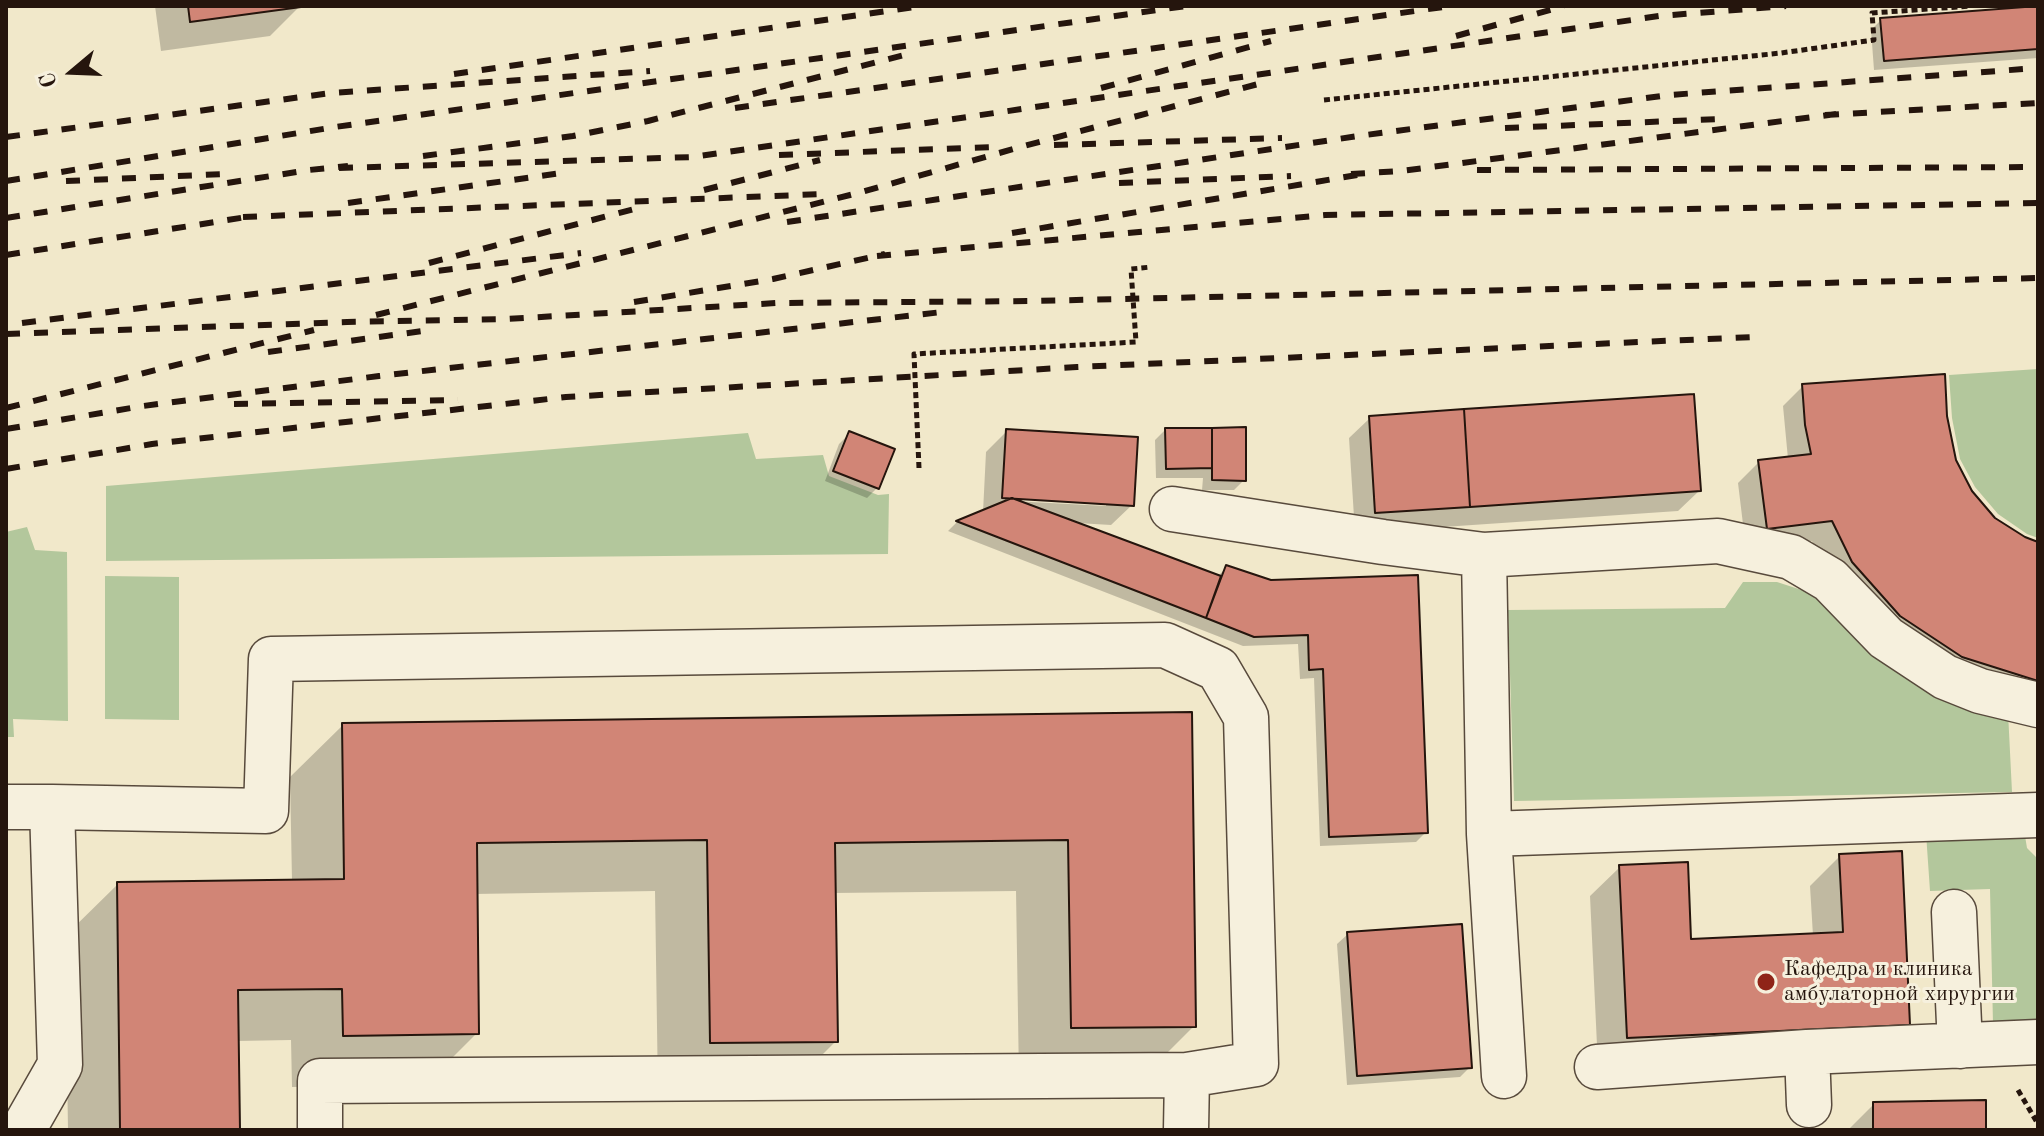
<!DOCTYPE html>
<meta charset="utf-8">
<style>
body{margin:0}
#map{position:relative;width:2044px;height:1136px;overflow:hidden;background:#f1e8ca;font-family:"Old Standard TT",serif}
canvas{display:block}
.frame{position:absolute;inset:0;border:8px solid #25150d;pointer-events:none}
.north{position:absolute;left:32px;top:32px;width:80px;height:80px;-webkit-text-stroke:6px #f6f0dd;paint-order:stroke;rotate:251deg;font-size:22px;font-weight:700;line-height:32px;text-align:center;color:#25150d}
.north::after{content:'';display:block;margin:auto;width:28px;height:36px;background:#25150d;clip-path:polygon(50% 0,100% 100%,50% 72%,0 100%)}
</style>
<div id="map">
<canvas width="2044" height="1136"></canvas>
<div class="frame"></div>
<div class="north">С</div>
</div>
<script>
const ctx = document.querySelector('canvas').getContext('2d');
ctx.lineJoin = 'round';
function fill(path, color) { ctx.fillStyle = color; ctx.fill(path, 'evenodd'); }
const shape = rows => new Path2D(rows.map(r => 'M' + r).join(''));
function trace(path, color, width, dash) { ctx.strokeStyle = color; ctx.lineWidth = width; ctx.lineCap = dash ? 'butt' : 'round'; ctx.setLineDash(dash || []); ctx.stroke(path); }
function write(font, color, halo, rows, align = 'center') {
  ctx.font = font + ' "Old Standard TT",serif'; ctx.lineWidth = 6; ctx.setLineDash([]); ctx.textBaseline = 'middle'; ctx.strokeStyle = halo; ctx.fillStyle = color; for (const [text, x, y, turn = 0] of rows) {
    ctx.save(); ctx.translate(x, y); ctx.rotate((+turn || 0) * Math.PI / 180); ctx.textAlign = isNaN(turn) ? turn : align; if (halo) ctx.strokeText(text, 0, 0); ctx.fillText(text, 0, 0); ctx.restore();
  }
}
fill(shape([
 [2038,369,2038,538,2027,534,1998,514,1975,487,1960,459,1952,418,1949,375],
 [748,433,756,459,823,455,829,476,878,495,889,494,888,554,106,561,106,486],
 [27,527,35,550,67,552,68,721,13,719,14,737,6,737,6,532],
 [105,576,179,577,179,720,105,719],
 [1743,582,1777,582,1817,595,2008,712,2012,792,1514,801,1508,610,1725,608],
 [2024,830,2027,848,2038,859,2038,1022,1993,1024,1990,889,1930,891,1926,833]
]), '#b3c79c');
fill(shape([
 [155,6,299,6,299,7,270,36,161,51],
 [2038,8,2038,58,1874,70,1871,30,1881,20],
 [1803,386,1945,416,1954,460,1971,493,1994,519,2024,539,2038,544,2038,702,1880,637,1832,583,1812,541,1746,549,1738,483,1759,462,1788,459,1783,406],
 [1370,418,1699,491,1678,511,1355,533,1349,438],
 [1165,430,1244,480,1234,490,1202,490,1203,478,1156,478,1155,440],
 [1007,431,1132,505,1111,525,1077,523,1217,577,1227,567,1271,582,1416,577,1426,832,1416,842,1320,846,1314,678,1300,679,1298,644,1243,646,948,531,957,522,983,512,986,452],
 [1003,497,1106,502,1106,506,1013,501],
 [849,434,877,488,867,498,825,481,839,444],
 [1190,714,1194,1026,1142,1078,1019,1080,1016,891,834,893,836,1041,784,1093,658,1095,655,891,475,894,477,1033,425,1085,292,1087,291,1040,237,1041,238,1130,68,1130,65,936,118,884,292,881,290,777,343,725],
 [1840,856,1908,1024,1878,1054,1598,1067,1590,896,1620,867,1690,941,1813,936,1810,886],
 [1348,934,1470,1067,1460,1077,1347,1085,1337,944],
 [1874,1104,1984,1130,1848,1130]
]), '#0003');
const building = shape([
 [188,6,301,6,301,7,190,22,188,6],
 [2038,6,2038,49,1884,61,1880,18,2038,6],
 [1945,374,1947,416,1956,460,1972,491,1995,518,2025,537,2038,542,2038,681,1962,657,1900,616,1852,562,1832,521,1767,529,1758,460,1811,454,1805,425,1802,384,1945,374],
 [1694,394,1701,491,1470,507,1464,409,1694,394],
 [1464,409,1470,507,1375,513,1369,416,1464,409],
 [1246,427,1246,481,1212,480,1212,428,1246,427],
 [1165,428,1212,428,1212,468,1166,469,1165,428],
 [1006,429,1138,437,1134,506,1002,498,1006,429],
 [849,431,895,449,879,489,833,471,849,431],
 [1012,498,1221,576,1206,618,956,521,1012,498],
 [1226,565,1271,580,1418,575,1428,833,1329,837,1323,669,1309,670,1308,635,1254,637,1206,618,1226,565],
 [1192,712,1196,1027,1071,1028,1068,840,835,843,838,1042,710,1043,707,840,477,843,479,1034,343,1036,342,989,238,990,240,1130,120,1130,117,882,344,879,342,723,1192,712],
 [1902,851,1910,1025,1627,1038,1619,865,1688,862,1691,939,1843,932,1839,854,1902,851],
 [1462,924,1472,1068,1357,1076,1347,932,1462,924],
 [1986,1100,1986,1130,1873,1130,1873,1102,1986,1100]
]);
fill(building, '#d18576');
trace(building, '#25150d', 2);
const minor = shape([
 [1172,509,1383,542,1484,555,1718,541,1791,557,1830,580,1886,638,1945,677,1980,691,2038,705],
 [1484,555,1489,834],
 [6,807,52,807],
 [1954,912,1960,1046],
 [1807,1052,1809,1105],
 [1597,1067,1807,1052,2038,1042],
 [1504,1076,1489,834,2038,815],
 [23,1130,60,1065,52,807,266,811,271,659,1165,645,1218,669,1246,717,1256,1064,1187,1075,320,1081,320,1130],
 [1186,1130,1187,1075]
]);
trace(minor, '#584a3c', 47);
trace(shape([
 [1324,100,1781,53,1874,40,1872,13,1971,6],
 [919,468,914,354,1136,342,1131,269,1151,267],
 [2018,1090,2038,1124]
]), '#25150d', 5, [6, 4]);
trace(minor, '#f6f0dd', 44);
trace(shape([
 [1456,36,1564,6],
 [454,74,921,6],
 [1101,88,1271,41],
 [735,108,1450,6],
 [1825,115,2038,103],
 [1505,128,1721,119],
 [6,137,331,93,650,71],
 [1054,145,1282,138],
 [779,155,994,147],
 [423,156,573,136,648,121,904,55],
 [339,168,693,157,1659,16,1786,6],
 [1477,170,2038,167],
 [1351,174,1401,171,1836,114],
 [6,181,335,127,1186,6],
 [66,181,225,174],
 [1119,183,1291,176],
 [704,190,820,160],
 [348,203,569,172],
 [243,217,824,194],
 [6,218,309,170,348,166],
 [787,222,1358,136,1669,95,2038,68],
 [1012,233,1363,174],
 [6,255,253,216],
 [877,256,1325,215,2038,203],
 [429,263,638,208],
 [634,302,773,279,885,254],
 [376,315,858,193,1024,146,1262,83],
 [22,323,581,253],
 [6,334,347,322,507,319,777,303,1034,301,2038,278],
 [268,352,430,330],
 [234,404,458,400],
 [6,408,314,330],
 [6,429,143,406,379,376,942,312],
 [6,469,152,444,566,397,1077,367,1753,337]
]), '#25150d', 6, [14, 14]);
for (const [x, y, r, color] of [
 [1766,982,10,"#8f2418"]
]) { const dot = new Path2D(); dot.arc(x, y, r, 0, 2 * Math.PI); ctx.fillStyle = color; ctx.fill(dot); trace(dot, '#f6f0dd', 3); }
write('22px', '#25150d', '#f6f0dd', [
 ["Кафедра и клиника",1784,969],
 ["амбулаторной хирургии",1784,994]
], 'left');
</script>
